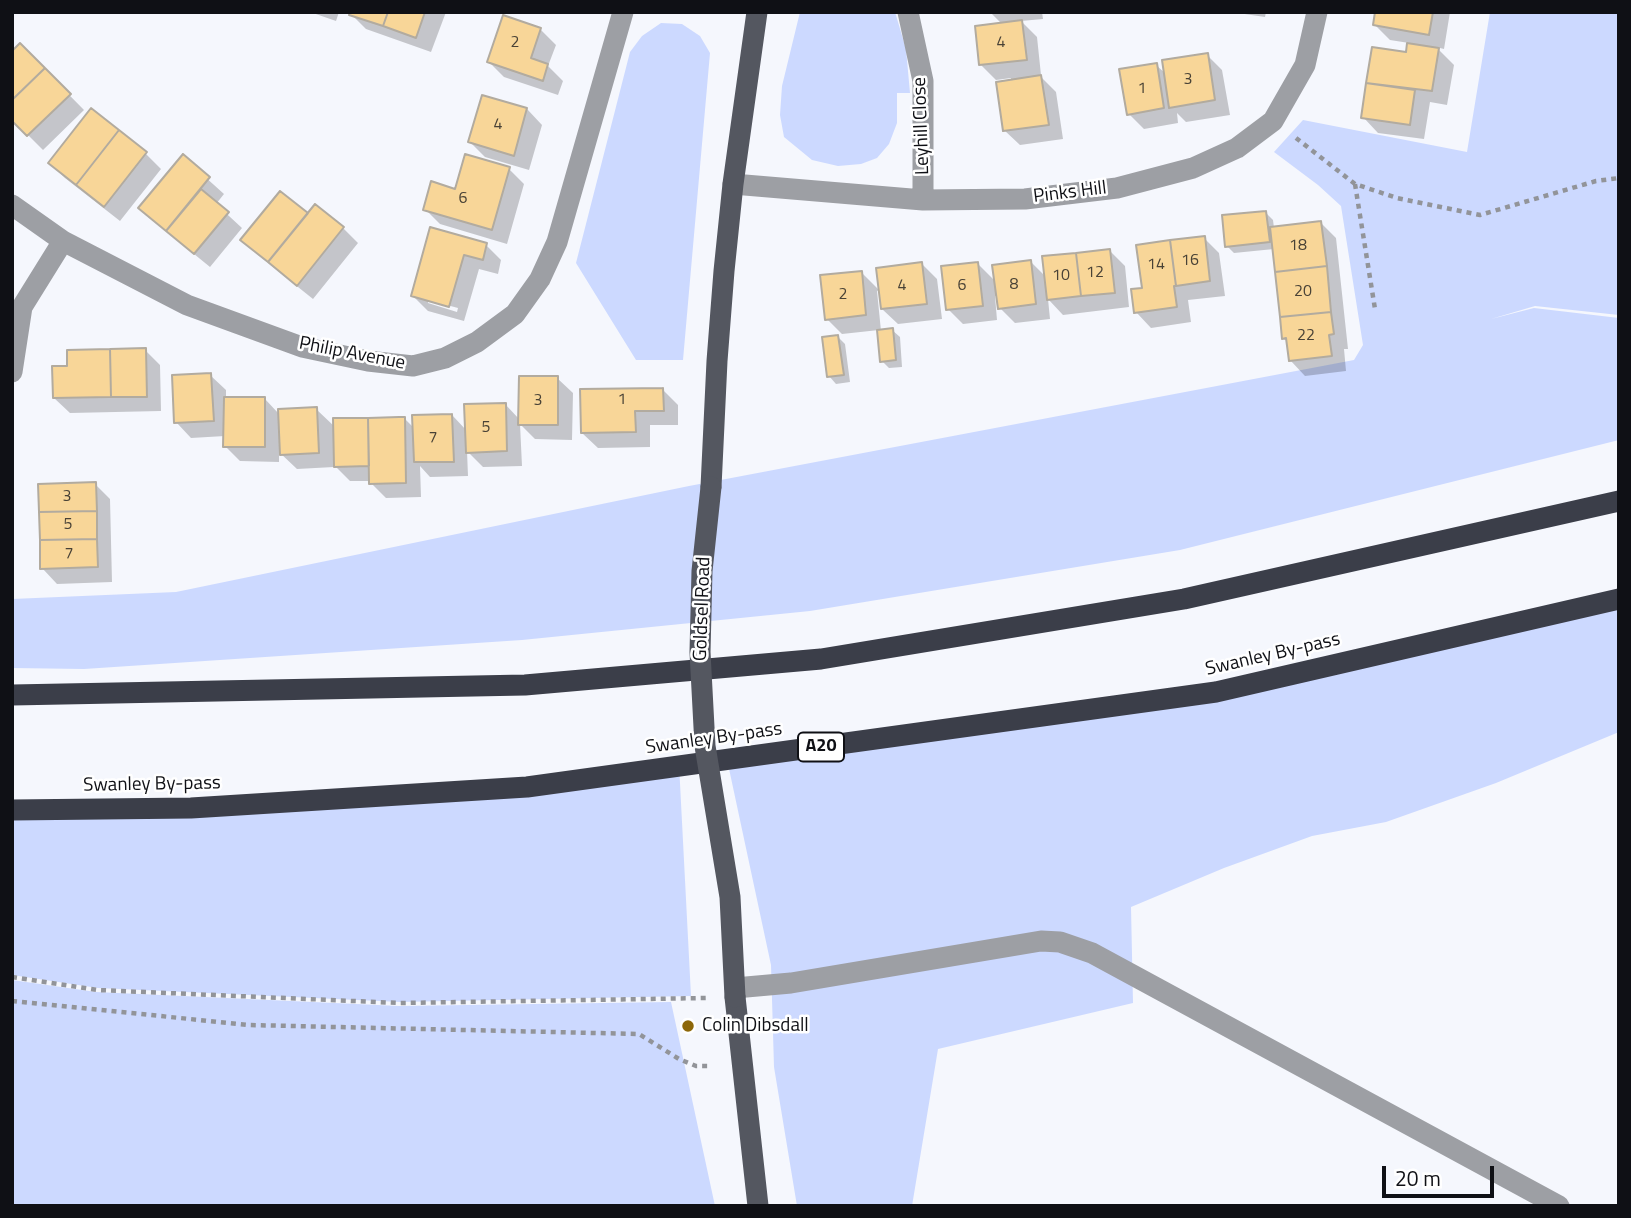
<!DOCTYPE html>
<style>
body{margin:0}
#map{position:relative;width:1631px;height:1218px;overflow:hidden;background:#f5f7fd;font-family:"Titillium Web",sans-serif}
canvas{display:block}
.frame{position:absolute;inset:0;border:14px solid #0f1015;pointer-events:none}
.scale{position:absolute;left:1382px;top:1166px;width:112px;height:32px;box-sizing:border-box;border:4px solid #0f1015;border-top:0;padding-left:9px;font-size:21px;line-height:24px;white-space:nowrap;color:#0f1015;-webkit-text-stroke:5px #fff;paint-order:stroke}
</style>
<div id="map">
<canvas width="1631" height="1218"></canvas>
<div class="frame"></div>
<div class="scale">20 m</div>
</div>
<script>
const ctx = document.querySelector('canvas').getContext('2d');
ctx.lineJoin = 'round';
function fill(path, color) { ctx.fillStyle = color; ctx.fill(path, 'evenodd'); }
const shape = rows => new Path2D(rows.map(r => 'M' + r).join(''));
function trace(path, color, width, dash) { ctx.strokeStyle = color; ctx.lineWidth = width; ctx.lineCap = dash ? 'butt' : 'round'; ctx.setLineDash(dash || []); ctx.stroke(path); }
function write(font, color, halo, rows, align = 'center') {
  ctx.font = font + ' "Titillium Web",sans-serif'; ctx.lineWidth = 5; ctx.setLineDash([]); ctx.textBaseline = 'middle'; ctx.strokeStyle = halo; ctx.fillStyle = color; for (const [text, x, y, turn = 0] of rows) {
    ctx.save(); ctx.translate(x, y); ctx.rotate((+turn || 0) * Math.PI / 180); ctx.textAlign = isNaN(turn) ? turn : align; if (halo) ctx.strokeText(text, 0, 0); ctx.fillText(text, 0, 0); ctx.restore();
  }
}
fill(shape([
 [800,12,895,12,906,49,910,93,897,93,897,123,889,144,877,158,861,164,838,166,812,160,784,137,780,115,782,86],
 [1490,12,1619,12,1619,315,1535,306,1491,319,1534,308,1619,318,1619,440,1180,550,810,611,522,640,84,669,12,668,12,599,176,592,689,486,1354,360,1363,345,1341,206,1318,185,1274,152,1303,120,1467,152],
 [661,23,682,24,700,36,710,53,683,360,636,360,576,263,630,52,642,36],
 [1619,602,1619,732,1496,783,1386,822,1312,836,1224,868,1131,907,1133,1003,938,1049,912,1206,797,1206,774,1067,771,965,728,764,1218,695],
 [679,764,691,996,400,1002,98,988,12,975,12,812,191,810],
 [12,980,96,992,399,1006,671,1002,715,1206,12,1206]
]), '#ccd9ff');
fill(shape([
 [310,12,339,12,336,21],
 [352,12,446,12,431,52,366,29,351,14],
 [990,12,1042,12,1043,19,1021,21,1037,37,1041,75,1039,75,1056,92,1063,139,1020,145,1004,130,1011,78,996,80,981,65,1002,24],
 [1231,12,1266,12,1265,17],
 [1377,12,1450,12,1444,49,1436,47,1454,65,1447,105,1430,102,1424,139,1378,133,1363,117,1373,49,1408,54,1409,43,1390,40,1375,25],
 [504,17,541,30,556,45,548,66,563,81,558,95,504,77,489,62],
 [20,45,84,110,43,150,12,119],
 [1207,55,1222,70,1230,115,1186,122,1177,113,1178,123,1144,129,1129,114,1156,65,1166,74],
 [527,109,542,125,529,170,485,157,470,142],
 [91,111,146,154,161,169,120,221,65,178,50,163],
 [183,157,224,194,216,204,242,228,210,267,156,223,141,208],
 [509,169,524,184,507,244,440,224,425,209,456,191],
 [1265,212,1273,220,1274,228,1321,223,1336,238,1348,349,1344,349,1346,371,1305,376,1290,360,1288,342,1284,338,1274,249,1234,253,1227,246],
 [308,215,343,228,358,243,313,299,258,255,243,240],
 [431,229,486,245,501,260,498,274,479,269,464,321,428,311,413,296],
 [428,300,458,308,457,312,428,303],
 [1204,238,1219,253,1225,296,1188,300,1191,322,1151,328,1136,312,1144,290],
 [1110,251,1125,266,1129,307,1063,315,1048,299,1050,319,1015,323,1000,308,998,296,995,296,997,320,963,324,948,309,978,264,996,282,1031,262,1046,277],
 [922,264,937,279,942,319,898,324,882,309],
 [862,273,879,290,877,291,881,331,892,330,900,337,902,367,889,368,882,361,879,330,842,334,827,319],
 [838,337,845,344,850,382,836,384,829,376],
 [145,350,160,365,161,411,70,413,54,398,69,367],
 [210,375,226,390,226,399,265,399,279,414,316,409,335,427,404,418,415,429,452,415,467,431,505,404,520,420,557,378,573,393,572,440,535,439,520,424,522,466,483,467,467,451,468,476,430,477,420,466,421,497,386,498,371,483,371,481,350,481,333,464,334,467,297,469,279,452,279,462,240,461,225,446,225,436,191,438,176,422],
 [662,389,678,405,678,425,650,425,650,447,598,448,582,433],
 [95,484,110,499,112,582,57,584,42,568]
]), '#0003');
const building = shape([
 [350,12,388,12,383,26,349,15,350,12],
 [388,12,425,12,416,38,383,26,388,12],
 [1375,12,1433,12,1429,35,1373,25,1375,12],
 [503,15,541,28,531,58,548,64,543,81,487,62,503,15],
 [1022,20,1027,60,979,65,975,26,1022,20],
 [20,43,45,68,12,100,12,51,20,43],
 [1407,43,1439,48,1432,91,1366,83,1372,47,1406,52,1407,43],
 [1208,53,1215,100,1169,108,1162,60,1208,53],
 [1157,63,1164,108,1127,115,1119,69,1157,63],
 [45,68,71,94,27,136,12,121,12,100,45,68],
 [1041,75,1049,125,1003,131,996,82,1041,75],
 [1366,83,1415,90,1410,125,1361,118,1366,83],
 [482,95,527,108,514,156,468,142,482,95],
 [91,108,119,130,76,185,48,163,91,108],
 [119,130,147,152,104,207,76,185,119,130],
 [183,154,210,177,166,231,138,208,183,154],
 [465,154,510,167,492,230,423,210,431,181,455,189,465,154],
 [201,189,229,212,194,254,166,231,201,189],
 [280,191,308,213,268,262,240,240,280,191],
 [315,204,344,227,297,286,268,262,315,204],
 [1266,211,1270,242,1225,247,1222,215,1266,211],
 [1321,221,1327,266,1275,272,1270,227,1321,221],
 [430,227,487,243,483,260,464,255,449,307,411,296,430,227],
 [1205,236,1210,281,1176,286,1170,240,1205,236],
 [1170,240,1176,286,1174,286,1177,307,1134,313,1131,289,1142,288,1136,245,1170,240],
 [1110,249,1115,293,1081,296,1076,253,1110,249],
 [1076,253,1081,296,1047,300,1042,256,1076,253],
 [1031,260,1036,304,998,309,992,265,1031,260],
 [922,262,927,304,881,309,876,268,922,262],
 [978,262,983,306,946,310,941,266,978,262],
 [1327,266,1331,312,1280,317,1275,272,1327,266],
 [862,271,866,315,825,320,820,275,862,271],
 [1331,312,1334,334,1329,335,1332,356,1289,361,1286,338,1282,339,1280,317,1331,312],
 [893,328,896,360,880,362,877,330,893,328],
 [838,335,844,375,827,377,822,337,838,335],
 [146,348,147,397,111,397,110,349,146,348],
 [110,349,111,397,53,398,52,366,67,366,67,350,110,349],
 [211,373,214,421,174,423,172,375,211,373],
 [519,376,558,376,558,425,518,425,519,376],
 [663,388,664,411,635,411,636,432,581,433,580,389,663,388],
 [224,397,265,397,265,447,223,447,224,397],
 [506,403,507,451,466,453,464,404,506,403],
 [317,407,319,453,280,455,278,409,317,407],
 [452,414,454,462,414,462,412,415,452,414],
 [399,417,405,417,406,483,369,484,368,418,399,417],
 [333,418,368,418,369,466,334,467,333,418],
 [96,482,97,511,39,512,38,484,96,482],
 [97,511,97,539,40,540,39,512,97,511],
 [97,539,98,567,40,569,40,540,97,539]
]);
fill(building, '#f8d698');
trace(building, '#b2ab9f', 2);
trace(shape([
 [1296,138,1355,184,1397,198,1480,215,1596,181,1619,178],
 [1355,184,1375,309],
 [12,977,98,990,400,1003,707,998],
 [12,1001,249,1025,639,1034,679,1059,696,1066,712,1066]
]), '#929499', 4.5, [5, 5]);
trace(shape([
 [908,12,923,81,923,200],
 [733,184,923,200,1025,199,1117,188,1193,168,1237,148,1273,121,1305,65,1317,12],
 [12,205,63,241,187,305,302,347,368,361,413,366,445,358,477,342,515,314,540,279,557,242,623,12],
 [12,372,22,307,63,241],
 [735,988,791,983,1041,941,1060,942,1092,953,1559,1206]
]), '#9d9fa4', 21);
trace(shape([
 [711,487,717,361,724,271,733,184,757,12],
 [735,997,758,1206]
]), '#545760', 21);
trace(shape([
 [12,695,525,685,821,659,1184,599,1619,501],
 [12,810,191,808,527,787,1216,692,1619,599]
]), '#3b3e49', 21);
trace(shape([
 [711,487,702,571,700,652,705,746,730,897,735,997]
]), '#545760', 21);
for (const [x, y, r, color] of [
 [688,1026,7,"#8d6709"]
]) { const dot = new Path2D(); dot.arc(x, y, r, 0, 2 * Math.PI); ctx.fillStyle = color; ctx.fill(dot); trace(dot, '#fff', 2.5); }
write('16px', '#494236', null, [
 ["2",515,43],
 ["4",1001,43],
 ["3",1188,80],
 ["1",1142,89],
 ["4",498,125],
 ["6",463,199],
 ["18",1298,246],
 ["16",1190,261],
 ["14",1156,265],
 ["12",1095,273],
 ["10",1061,276],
 ["8",1014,285],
 ["4",902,286],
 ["6",962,286],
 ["20",1303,292],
 ["2",843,295],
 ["22",1306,336],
 ["1",622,400],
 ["3",538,401],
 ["5",486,428],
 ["7",433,438],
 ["3",67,497],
 ["5",68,525],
 ["7",69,554]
]);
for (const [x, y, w] of [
 [821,747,46]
]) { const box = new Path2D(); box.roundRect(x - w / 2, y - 14.5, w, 29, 5); ctx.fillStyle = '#fff'; ctx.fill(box); trace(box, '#0f1015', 2); }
write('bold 18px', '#0f1015', null, [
 ["A20",821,747]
]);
write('19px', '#0f1015', '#fff', [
 ["Leyhill Close",922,126,-92],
 ["Pinks Hill",1070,193,-7],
 ["Philip Avenue",352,354,11],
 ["Goldsel Road",703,609,-88],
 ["Swanley By-pass",1273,655,-13],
 ["Swanley By-pass",714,739,-8],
 ["Swanley By-pass",152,785,-1]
]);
write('19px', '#0f1015', '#fff', [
 ["Colin Dibsdall",702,1026]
], 'left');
</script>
